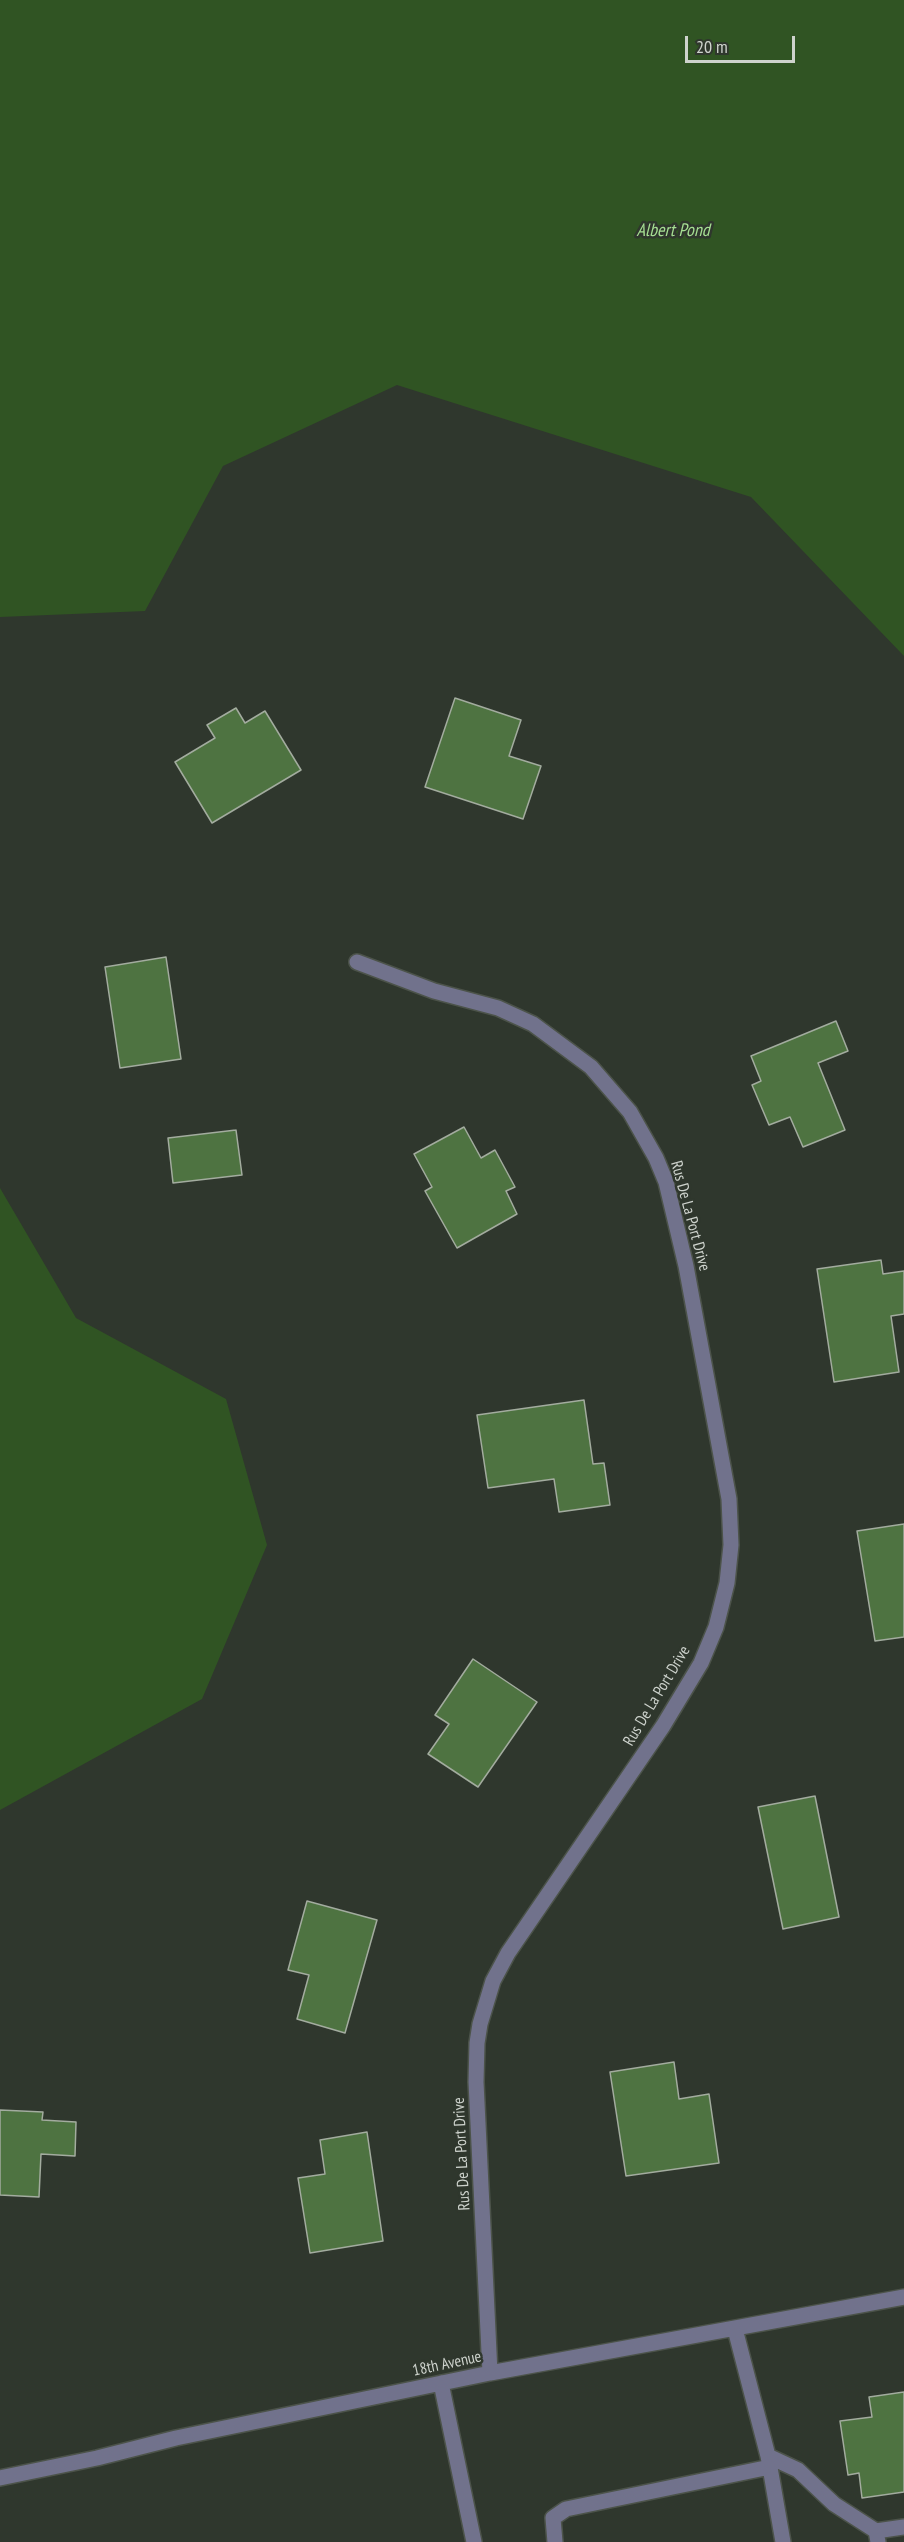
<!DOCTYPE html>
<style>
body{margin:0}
#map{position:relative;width:904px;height:2542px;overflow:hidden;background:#2f372d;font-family:"PT Sans Narrow",sans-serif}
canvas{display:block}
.scale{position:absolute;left:685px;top:36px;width:110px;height:27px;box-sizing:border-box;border:3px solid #ced3cd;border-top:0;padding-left:8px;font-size:18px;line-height:21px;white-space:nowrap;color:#ced3cd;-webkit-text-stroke:4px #2f372d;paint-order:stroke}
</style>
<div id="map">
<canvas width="904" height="2542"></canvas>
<div class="scale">20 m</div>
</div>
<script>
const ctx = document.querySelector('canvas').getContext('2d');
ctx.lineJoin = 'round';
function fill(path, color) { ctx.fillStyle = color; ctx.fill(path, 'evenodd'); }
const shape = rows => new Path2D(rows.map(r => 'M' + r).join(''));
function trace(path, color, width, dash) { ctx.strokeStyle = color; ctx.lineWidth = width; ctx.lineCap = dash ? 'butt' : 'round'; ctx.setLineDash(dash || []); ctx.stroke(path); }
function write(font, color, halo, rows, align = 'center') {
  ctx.font = font + ' "PT Sans Narrow",sans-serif'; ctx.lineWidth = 5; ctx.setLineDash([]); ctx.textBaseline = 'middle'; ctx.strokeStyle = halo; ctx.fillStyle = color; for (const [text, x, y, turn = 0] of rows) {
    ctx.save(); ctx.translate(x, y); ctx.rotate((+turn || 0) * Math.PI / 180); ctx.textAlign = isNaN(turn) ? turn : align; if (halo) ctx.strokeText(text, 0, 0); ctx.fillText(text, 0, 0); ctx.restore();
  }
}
fill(shape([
 [0,0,904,0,904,656,751,497,397,385,223,466,145,611,0,617],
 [0,1188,76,1318,226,1399,267,1545,202,1699,0,1810]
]), '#305423');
const building = shape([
 [455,698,521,720,509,756,541,766,523,819,425,787,455,698],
 [236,708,245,723,265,711,301,770,212,823,175,762,215,738,207,725,236,708],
 [166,957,181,1059,120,1068,105,967,166,957],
 [836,1021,848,1051,818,1063,845,1130,803,1147,790,1117,769,1125,752,1085,761,1081,751,1056,836,1021],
 [464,1127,481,1158,495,1150,515,1187,506,1191,517,1214,457,1248,425,1191,432,1187,414,1154,464,1127],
 [236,1130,242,1175,173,1183,168,1138,236,1130],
 [881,1260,883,1274,904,1271,904,1314,891,1316,899,1372,834,1382,817,1269,881,1260],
 [584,1400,593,1464,604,1463,610,1505,559,1512,554,1479,488,1488,477,1415,584,1400],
 [904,1524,904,1637,875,1641,857,1531,904,1524],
 [473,1659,537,1702,478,1787,428,1754,449,1724,435,1715,473,1659],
 [815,1796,839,1917,783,1929,758,1807,815,1796],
 [307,1901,377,1920,345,2033,297,2019,309,1975,288,1970,307,1901],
 [674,2062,679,2099,709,2094,719,2163,626,2176,610,2072,674,2062],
 [0,2110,43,2112,42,2120,76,2122,75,2156,41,2154,39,2197,0,2195,0,2110],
 [367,2132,383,2241,310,2253,298,2178,325,2174,320,2140,367,2132],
 [904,2392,904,2492,862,2498,859,2473,848,2475,840,2421,872,2417,869,2397,904,2392]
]);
fill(building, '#4e7341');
trace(building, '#a3ac9f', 1.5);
const minor = shape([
 [357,962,434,991,498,1008,533,1024,591,1067,630,1112,656,1158,666,1182,686,1266,729,1499,731,1545,727,1583,716,1627,701,1663,663,1726,508,1953,493,1981,480,2024,477,2043,476,2082,490,2373],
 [735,2329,768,2456,783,2542],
 [441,2383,474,2542],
 [768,2456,798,2470,834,2504,876,2531,878,2542],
 [0,2478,97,2458,176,2438,490,2373,904,2297],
 [876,2531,904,2527],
 [555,2542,553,2518,566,2509,770,2467]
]);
trace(minor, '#4c534a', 18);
trace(minor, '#71728c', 15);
write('16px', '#ced3cd', '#2f372d', [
 ["Rus De La Port Drive",690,1216,75],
 ["Rus De La Port Drive",657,1696,-59],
 ["Rus De La Port Drive",462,2154,-93],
 ["18th Avenue",447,2364,-12]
]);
write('italic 18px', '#a5de92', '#2f372d', [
 ["Albert Pond",673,231]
]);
</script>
